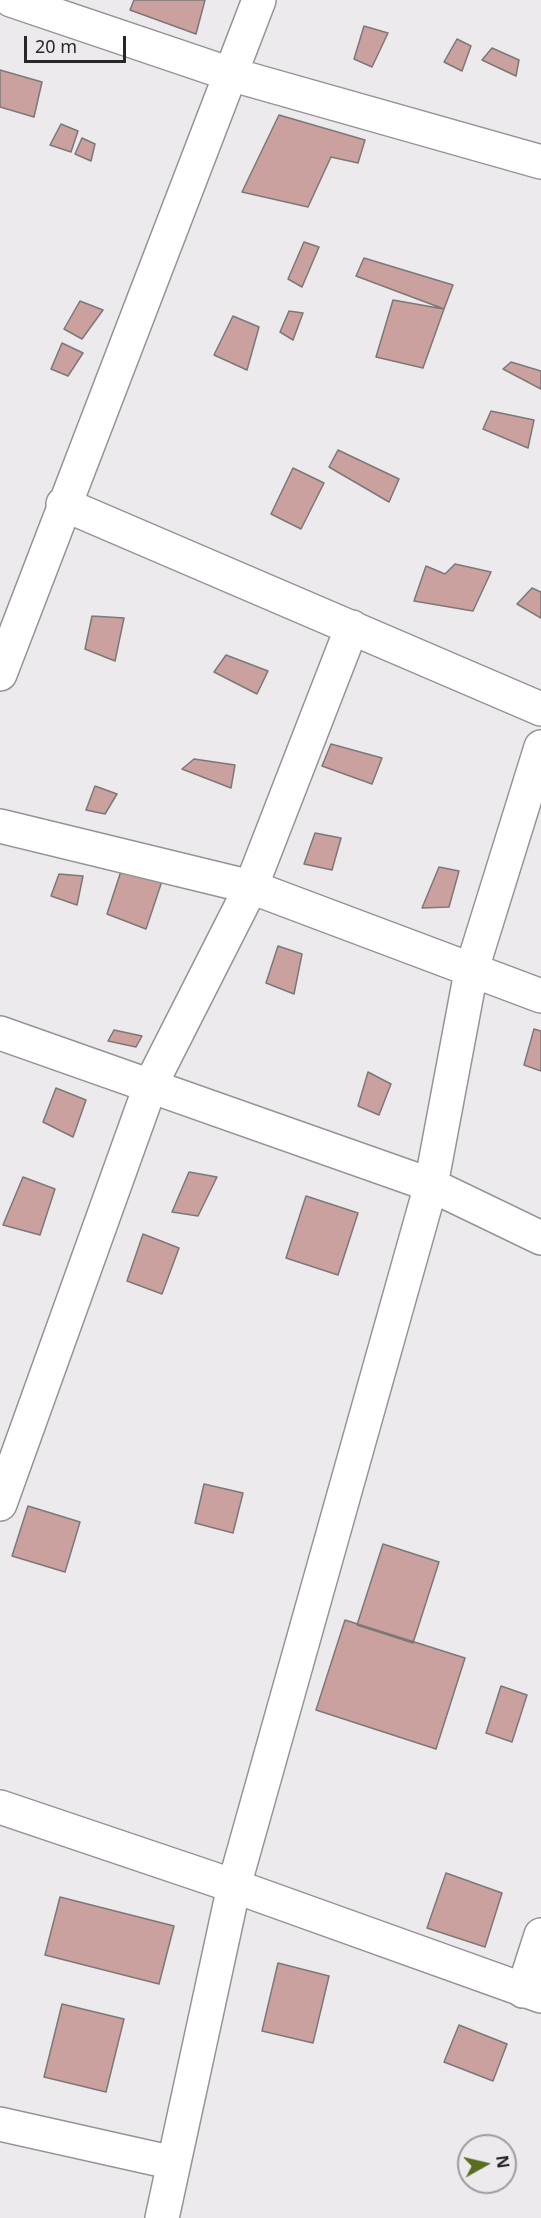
<!DOCTYPE html>
<style>
body{margin:0}
#map{position:relative;width:541px;height:2218px;overflow:hidden;background:#eceaed;font-family:"Noto Sans",sans-serif}
canvas{display:block}
.north{position:absolute;left:457px;top:2134px;width:60px;height:60px;box-sizing:border-box;background:#eceaed;border:2px solid #9e9c9e;border-radius:50%;rotate:82deg;font-size:16px;font-weight:700;line-height:24px;text-align:center;color:#282728}
.north::after{content:'';display:block;margin:auto;width:21px;height:27px;background:#586f1f;clip-path:polygon(50% 0,100% 100%,50% 72%,0 100%)}
.scale{position:absolute;left:24px;top:36px;width:102px;height:27px;box-sizing:border-box;border:3px solid #282728;border-top:0;padding-left:8px;font-size:18px;line-height:21px;white-space:nowrap;color:#282728;-webkit-text-stroke:4px #eceaed;paint-order:stroke}
</style>
<div id="map">
<canvas width="541" height="2218"></canvas>
<div class="north">N</div>
<div class="scale">20 m</div>
</div>
<script>
const ctx = document.querySelector('canvas').getContext('2d');
ctx.lineJoin = 'round';
function fill(path, color) { ctx.fillStyle = color; ctx.fill(path, 'evenodd'); }
const shape = rows => new Path2D(rows.map(r => 'M' + r).join(''));
function trace(path, color, width, dash) { ctx.strokeStyle = color; ctx.lineWidth = width; ctx.lineCap = dash ? 'butt' : 'round'; ctx.setLineDash(dash || []); ctx.stroke(path); }
const building = shape([
 [134,0,205,0,196,34,130,10,134,0],
 [364,26,388,33,372,67,354,59,364,26],
 [457,39,471,46,462,71,444,62,457,39],
 [492,48,519,60,516,76,482,60,492,48],
 [0,70,42,82,34,117,0,107,0,70],
 [279,115,365,140,358,163,331,157,308,207,242,192,279,115],
 [61,124,78,131,71,152,50,145,61,124],
 [82,138,95,144,91,161,75,154,82,138],
 [304,242,319,247,302,287,288,279,304,242],
 [364,258,453,285,444,309,356,276,364,258],
 [393,300,444,309,423,368,376,357,393,300],
 [80,301,103,310,82,339,64,329,80,301],
 [289,311,303,313,293,340,280,332,289,311],
 [233,316,259,327,247,370,214,355,233,316],
 [62,343,83,353,68,376,51,369,62,343],
 [511,362,541,371,541,389,503,369,511,362],
 [491,411,534,420,528,448,483,429,491,411],
 [338,450,399,479,389,502,329,467,338,450],
 [293,468,324,483,301,529,271,514,293,468],
 [455,564,491,572,473,611,414,601,426,566,445,574,455,564],
 [532,588,541,592,541,618,517,604,532,588],
 [92,616,124,618,115,661,85,649,92,616],
 [226,655,268,671,257,694,214,672,226,655],
 [331,744,382,758,372,784,322,766,331,744],
 [194,759,235,765,231,788,182,769,194,759],
 [95,786,117,794,105,814,86,810,95,786],
 [315,833,341,838,332,870,304,864,315,833],
 [439,867,459,871,449,907,422,908,439,867],
 [122,868,162,881,146,929,107,914,122,868],
 [59,874,83,876,77,905,51,896,59,874],
 [278,946,302,954,294,994,266,983,278,946],
 [534,1029,541,1031,541,1071,524,1065,534,1029],
 [114,1030,142,1036,136,1047,108,1041,114,1030],
 [368,1072,391,1084,379,1115,358,1106,368,1072],
 [56,1088,86,1100,73,1137,43,1122,56,1088],
 [189,1172,217,1177,198,1216,172,1212,189,1172],
 [23,1177,55,1189,40,1235,3,1225,23,1177],
 [306,1196,358,1213,338,1275,286,1258,306,1196],
 [143,1234,179,1248,162,1294,127,1281,143,1234],
 [204,1484,243,1493,233,1533,195,1523,204,1484],
 [28,1506,80,1522,65,1572,12,1556,28,1506],
 [383,1544,439,1562,413,1643,357,1625,383,1544],
 [345,1620,465,1658,436,1749,316,1710,345,1620],
 [501,1686,527,1695,512,1742,486,1733,501,1686],
 [446,1873,502,1893,485,1947,427,1928,446,1873],
 [60,1897,174,1926,159,1984,45,1955,60,1897],
 [278,1963,329,1976,313,2043,262,2031,278,1963],
 [62,2004,124,2019,106,2092,44,2077,62,2004],
 [459,2025,507,2044,493,2081,444,2062,459,2025]
]);
fill(building, '#caa19e');
trace(building, '#7c7878', 1.5);
const street = shape([
 [11,0,230,74,541,162],
 [63,504,541,709],
 [0,674,259,0],
 [0,826,251,887,541,996],
 [0,1033,431,1185,541,1238],
 [0,1504,151,1084,251,887,352,627],
 [0,1807,234,1886,541,1996],
 [523,1991,541,1935],
 [0,2124,174,2163],
 [162,2218,234,1886,431,1185,471,972,541,747]
]);
trace(street, '#959396', 36);
trace(street, '#fff', 33);
</script>
